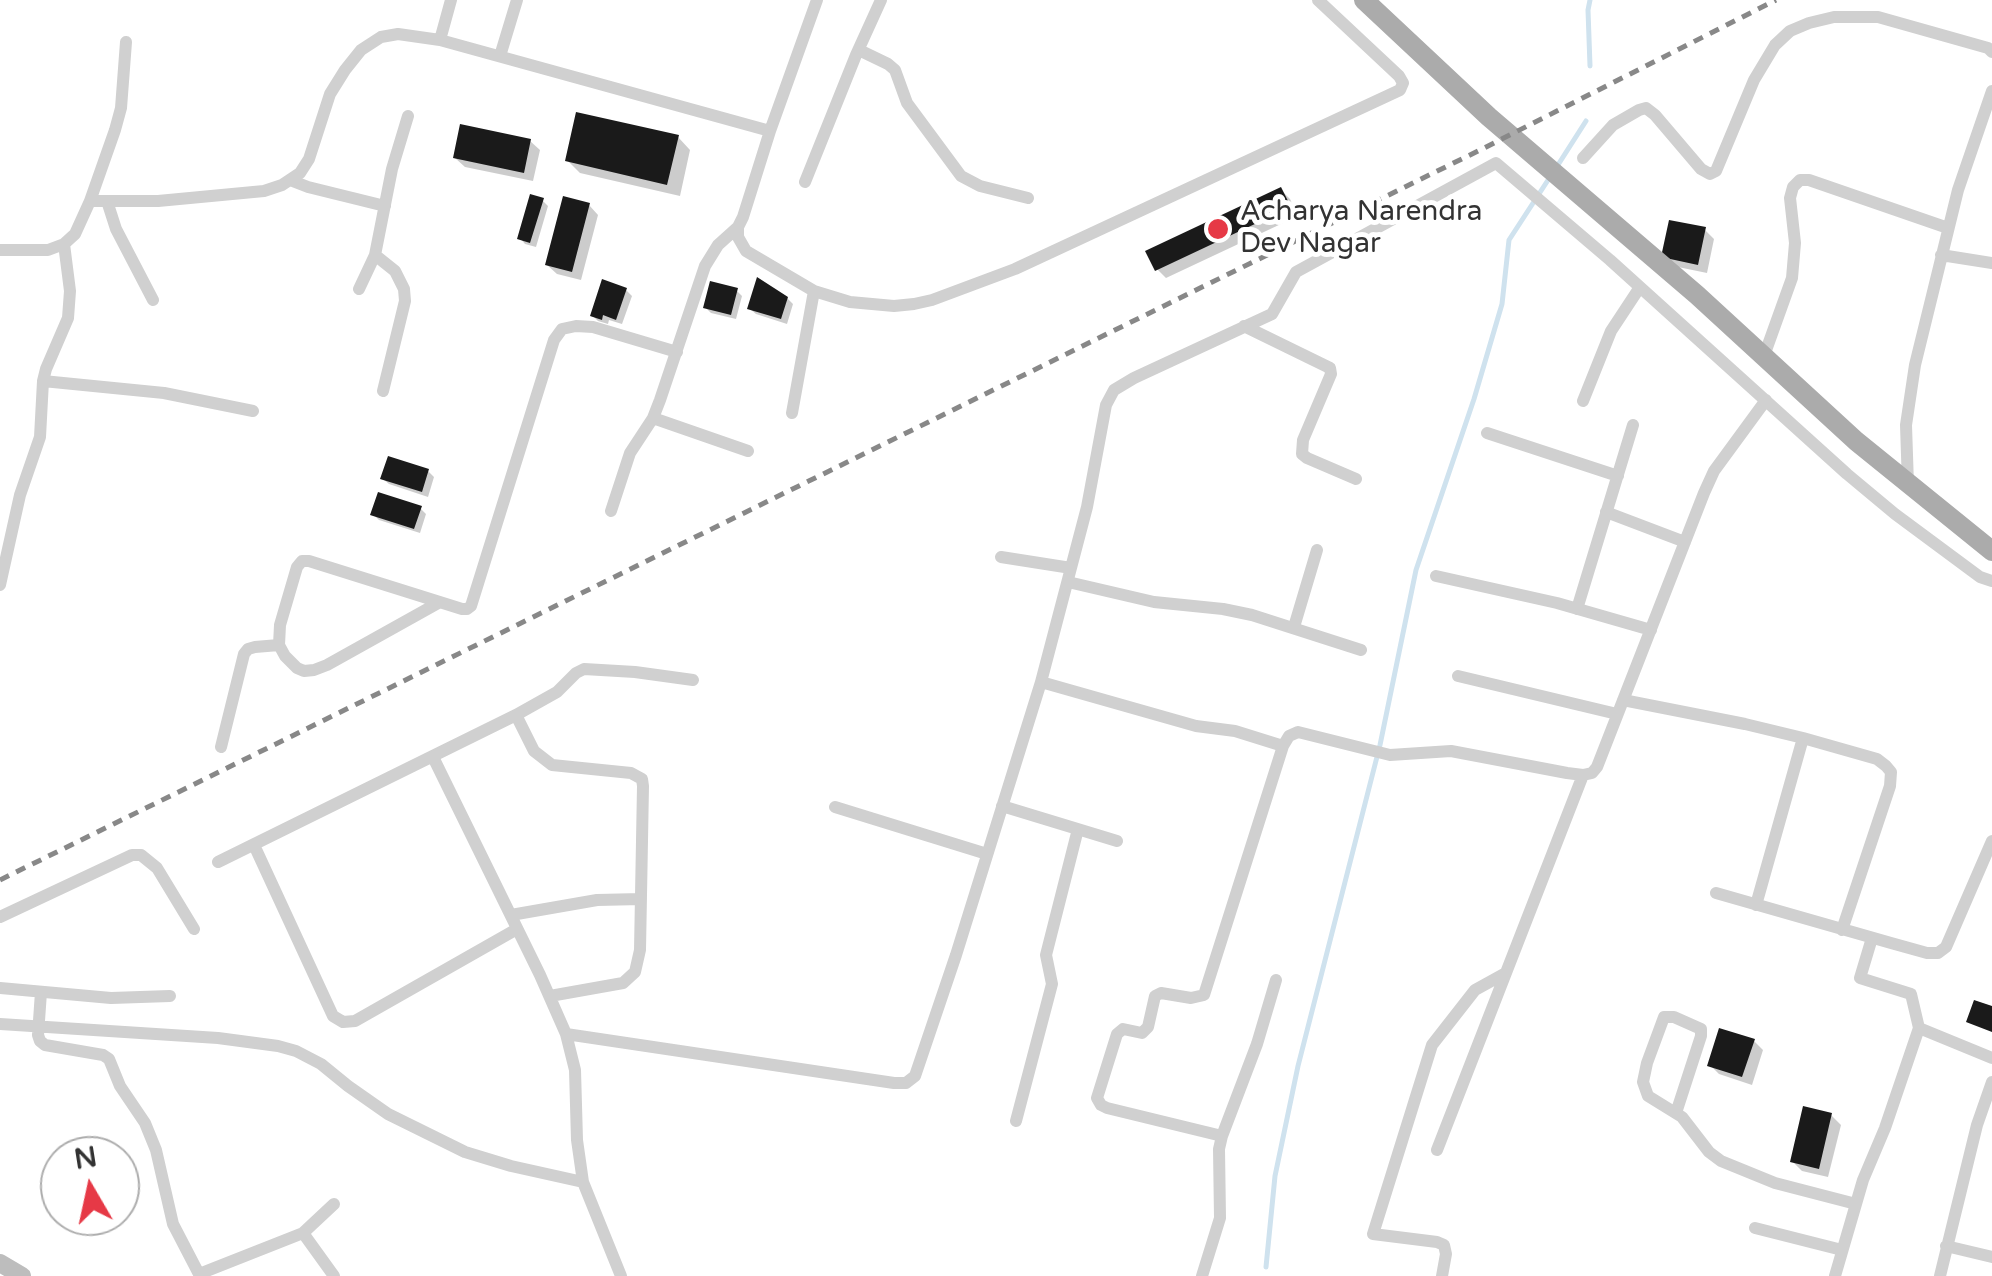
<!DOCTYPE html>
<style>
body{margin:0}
#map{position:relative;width:1992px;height:1276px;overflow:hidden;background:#fff;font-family:"Varela Round",sans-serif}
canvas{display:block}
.north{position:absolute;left:40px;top:1136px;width:100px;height:100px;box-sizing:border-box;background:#fff;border:2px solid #adadad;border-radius:50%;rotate:351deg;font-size:28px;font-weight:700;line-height:40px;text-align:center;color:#333}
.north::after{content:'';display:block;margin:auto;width:35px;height:45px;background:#e63946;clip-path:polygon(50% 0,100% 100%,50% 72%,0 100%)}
</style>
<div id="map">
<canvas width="1992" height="1276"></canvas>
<div class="north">N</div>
</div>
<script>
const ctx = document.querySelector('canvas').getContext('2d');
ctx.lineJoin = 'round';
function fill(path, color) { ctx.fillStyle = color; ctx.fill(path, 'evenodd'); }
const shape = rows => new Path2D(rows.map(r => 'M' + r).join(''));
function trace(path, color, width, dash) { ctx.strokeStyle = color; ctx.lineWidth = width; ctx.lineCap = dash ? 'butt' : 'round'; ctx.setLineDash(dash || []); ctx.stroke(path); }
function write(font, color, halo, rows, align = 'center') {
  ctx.font = font + ' "Varela Round",sans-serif'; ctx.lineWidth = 10; ctx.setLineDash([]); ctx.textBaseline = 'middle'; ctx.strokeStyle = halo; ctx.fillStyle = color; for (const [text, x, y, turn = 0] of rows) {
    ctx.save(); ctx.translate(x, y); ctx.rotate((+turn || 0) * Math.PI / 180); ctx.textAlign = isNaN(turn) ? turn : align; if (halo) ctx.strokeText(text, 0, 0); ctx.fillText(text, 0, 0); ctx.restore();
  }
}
fill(shape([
 [678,137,690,150,680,196,580,173,568,161],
 [530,141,540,150,533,181,465,167,455,158],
 [1281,190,1290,199,1298,216,1166,278,1157,269],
 [542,200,548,206,536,247,525,244,520,238],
 [589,205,598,215,581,280,557,274,547,265],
 [1705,230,1714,239,1707,273,1673,266,1664,256],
 [626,290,632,296,622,324,609,320,608,324,598,321,592,315],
 [736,290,742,296,736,319,711,313,705,307],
 [787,298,793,304,787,324,756,314,750,309],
 [428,471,434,477,428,497,389,484,383,479],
 [420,508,426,514,420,533,379,520,373,514],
 [1754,1041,1763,1050,1752,1085,1719,1074,1710,1065],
 [1831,1115,1841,1125,1828,1177,1802,1171,1792,1161]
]), '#0003');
trace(shape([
 [1590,0,1588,10,1590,66],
 [1556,168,1586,121],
 [1266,1267,1275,1176,1298,1066,1380,745,1416,570,1474,399,1502,304,1509,240,1550,177]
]), '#cfe2ee', 5);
fill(shape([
 [576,112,679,135,667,185,565,161],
 [460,124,531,139,524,173,453,158],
 [1281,187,1291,207,1155,271,1145,251],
 [530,194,544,198,530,243,517,239],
 [563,196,590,203,572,272,545,265],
 [1669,220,1706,227,1698,265,1661,257],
 [757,277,788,297,781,319,747,309],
 [602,279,627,288,616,320,603,315,602,320,590,316],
 [710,281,738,288,731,315,703,308],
 [388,456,429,469,422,492,380,479],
 [378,492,422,506,414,529,370,515],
 [1974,1000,1992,1006,1992,1032,1966,1022],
 [1719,1028,1755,1039,1742,1077,1707,1066],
 [1803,1106,1832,1113,1819,1169,1790,1162]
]), '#1a1a1a');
trace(shape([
 [440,40,770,131],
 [859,50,888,64,895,70,907,103,961,176,980,186,1028,198],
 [500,56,517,0],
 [1583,158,1613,125,1639,110,1646,108,1655,115,1701,169,1710,174,1716,171,1754,80,1775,45,1790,31,1809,23,1834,17,1878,17,1988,48,1992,52],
 [290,180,308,187,385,206],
 [805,182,856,55,881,0],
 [90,201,158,201,264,191,282,185,300,173,309,159,330,94,345,70,361,50,381,37,398,34,440,40,451,0],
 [107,201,116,229,153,300],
 [738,227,738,237,746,251,814,291,850,302,894,306,914,304,932,300,1015,269,1400,90,1403,83,1399,76,1318,0],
 [0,250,48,250,64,244,75,234,90,201,115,130,121,108,126,42],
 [375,255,395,271,404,289,405,301,383,391],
 [1941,255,1992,263],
 [359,289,375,255,392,169,408,116],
 [1244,326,1330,368,1331,374,1303,440,1302,454,1307,458,1356,479],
 [1764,356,1792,278,1795,243,1790,198,1793,187,1800,180,1809,180,1948,228],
 [43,381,164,393,253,411],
 [1583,401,1611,331,1640,287],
 [792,413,814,291],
 [653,418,748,451],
 [1487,433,1618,476],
 [1908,485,1906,425,1915,365,1958,190,1992,91],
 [611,511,630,453,653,418,660,400,705,266,718,245,738,227,743,217,770,131,817,0],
 [1606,512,1685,542],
 [1001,557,1071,568],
 [1436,576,1557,603,1651,630],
 [1068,582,1154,602,1223,609,1252,615,1361,650],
 [0,585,20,495,40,437,43,381,46,369,68,318,70,291,64,244],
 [440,602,327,665,314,670,304,671,297,668,285,656,279,645,280,625,297,567,302,561,309,561,462,609,467,609,471,606,554,340,562,329,576,326,593,327,677,352],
 [1577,609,1633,425],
 [1294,627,1317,550],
 [1458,676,1617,714],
 [1041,682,1196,726,1235,731,1283,746],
 [1623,700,1745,724,1803,738,1877,759,1886,766,1891,772,1890,786,1842,930],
 [516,715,534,751,552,765,631,773,642,779,643,786,640,950,635,972,623,983,550,996],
 [221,747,244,654,248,649,255,647,279,645],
 [433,757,540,975,566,1034,575,1070,577,1140,583,1182,621,1276],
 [1002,806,1117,841],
 [835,807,987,854],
 [254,845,333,1016,343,1022,355,1021,517,929],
 [218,862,516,715,557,692,576,673,584,669,635,672,693,680],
 [1716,893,1891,943,1927,953,1938,953,1946,947,1992,841],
 [1756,905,1803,738],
 [511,915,597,900,641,899],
 [0,917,132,855,141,855,157,868,194,929],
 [1872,938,1860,978,1911,994,1919,1028],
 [0,988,111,998,170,996],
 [41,992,38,1035,40,1041,45,1045,103,1055,109,1059,120,1086,145,1123,156,1150,173,1224,200,1276],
 [0,1024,218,1038,278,1046,296,1051,321,1064,348,1086,388,1114,465,1152,511,1166,583,1182],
 [566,1034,894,1083,906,1083,915,1076,956,955,1041,682,1087,507,1106,405,1114,390,1134,378,1272,314,1296,272,1496,163,1610,260,1847,474,1895,514,1980,577,1992,581],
 [1676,1113,1701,1036,1701,1029,1674,1017,1664,1017,1647,1063,1643,1082,1648,1096,1682,1117,1709,1152,1721,1161,1775,1183,1856,1204],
 [1016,1121,1052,984,1046,955,1078,829],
 [1222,1136,1107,1108,1101,1105,1097,1098,1117,1034,1123,1029,1142,1033,1148,1027,1155,996,1161,993,1191,998,1204,995,1283,746,1289,736,1298,732,1390,755,1451,751,1567,773,1583,775,1592,773,1597,767,1704,493,1714,471,1766,400],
 [1437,1150,1583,775],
 [1755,1228,1842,1250],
 [303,1233,334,1276],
 [1946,1246,1992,1257],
 [199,1274,303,1233,334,1204],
 [1202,1276,1220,1218,1219,1149,1222,1136,1257,1044,1276,980],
 [1442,1276,1446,1254,1444,1245,1437,1242,1373,1234,1432,1045,1475,990,1504,974],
 [1835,1276,1863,1180,1885,1128,1919,1028,1992,1058],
 [1940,1276,1977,1125,1992,1082]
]), '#d0d0d0', 12);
trace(shape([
 [0,1263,22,1276]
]), '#bdbdbd', 18);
trace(shape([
 [1364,0,1489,117,1697,295,1856,441,1992,551]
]), '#ababab', 20);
trace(shape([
 [0,880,1484,148,1776,0]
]), '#888', 5, [10, 8]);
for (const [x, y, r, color] of [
 [1218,229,12,"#e63946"]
]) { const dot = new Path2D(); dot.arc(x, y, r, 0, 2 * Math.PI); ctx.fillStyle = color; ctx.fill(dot); trace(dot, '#fff', 4); }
write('28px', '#333', '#fff', [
 ["Acharya Narendra",1240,213],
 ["Dev Nagar",1240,245]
], 'left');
</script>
